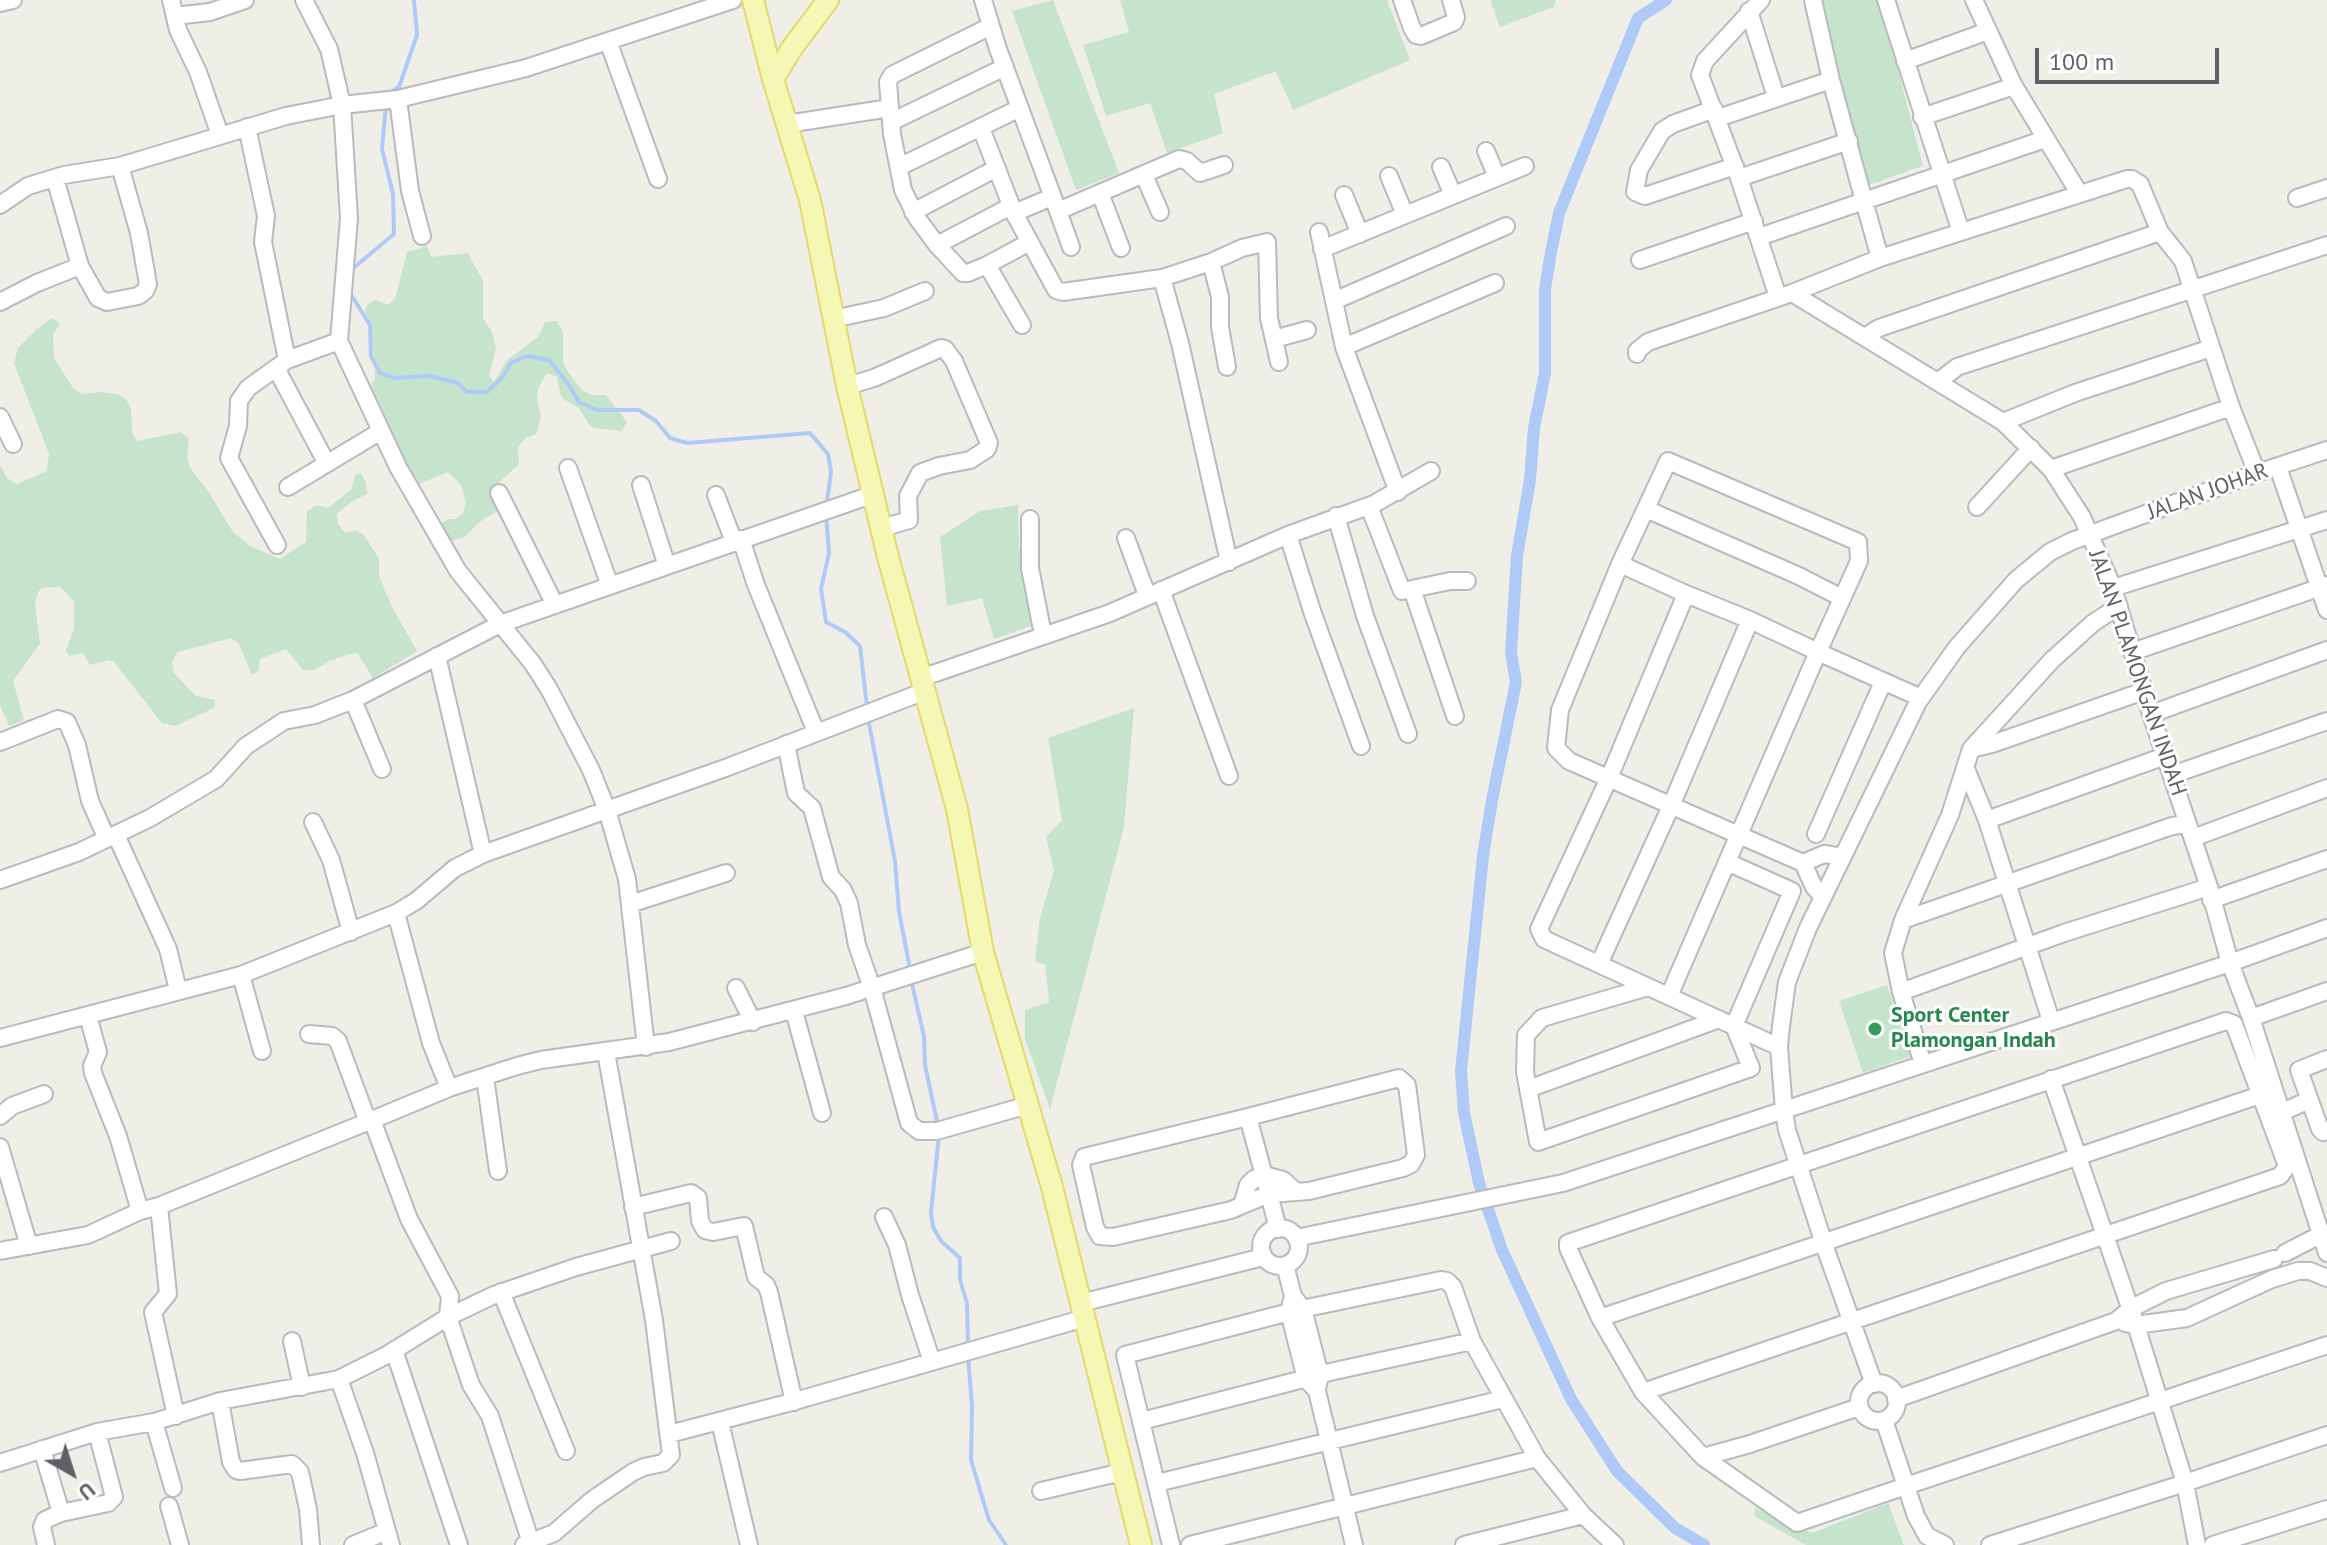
<!DOCTYPE html>
<style>
body{margin:0}
#map{position:relative;width:2327px;height:1545px;overflow:hidden;background:#efefe7;font-family:"PT Sans",sans-serif}
canvas{display:block}
.north{position:absolute;left:32px;top:1433px;width:80px;height:80px;-webkit-text-stroke:6px #fff;paint-order:stroke;rotate:141deg;font-size:22px;font-weight:700;line-height:32px;text-align:center;color:#5e6066}
.north::after{content:'';display:block;margin:auto;width:28px;height:36px;background:#5e6066;clip-path:polygon(50% 0,100% 100%,50% 72%,0 100%)}
.scale{position:absolute;left:2035px;top:48px;width:184px;height:36px;box-sizing:border-box;border:4px solid #5e6066;border-top:0;padding-left:10px;font-size:24px;line-height:28px;white-space:nowrap;color:#5e6066;-webkit-text-stroke:6px #fff;paint-order:stroke}
</style>
<div id="map">
<canvas width="2327" height="1545"></canvas>
<div class="north">U</div>
<div class="scale">100 m</div>
</div>
<script>
const ctx = document.querySelector('canvas').getContext('2d');
ctx.lineJoin = 'round';
function fill(path, color) { ctx.fillStyle = color; ctx.fill(path, 'evenodd'); }
const shape = rows => new Path2D(rows.map(r => 'M' + r).join(''));
function trace(path, color, width, dash) { ctx.strokeStyle = color; ctx.lineWidth = width; ctx.lineCap = dash ? 'butt' : 'round'; ctx.setLineDash(dash || []); ctx.stroke(path); }
function write(font, color, halo, rows, align = 'center') {
  ctx.font = font + ' "PT Sans",sans-serif'; ctx.lineWidth = 6; ctx.setLineDash([]); ctx.textBaseline = 'middle'; ctx.strokeStyle = halo; ctx.fillStyle = color; for (const [text, x, y, turn = 0] of rows) {
    ctx.save(); ctx.translate(x, y); ctx.rotate((+turn || 0) * Math.PI / 180); ctx.textAlign = isNaN(turn) ? turn : align; if (halo) ctx.strokeText(text, 0, 0); ctx.fillText(text, 0, 0); ctx.restore();
  }
}
fill(shape([
 [1053,0,1119,173,1076,190,1012,11],
 [1120,0,1387,0,1410,60,1293,110,1276,71,1214,94,1223,133,1167,153,1150,103,1106,116,1083,45,1129,32],
 [1490,0,1556,0,1554,7,1500,27],
 [1818,0,1880,0,1923,166,1866,186],
 [427,246,431,257,468,253,483,281,483,318,492,332,496,349,489,375,494,382,507,360,538,337,545,322,557,321,563,332,563,362,568,372,582,390,592,395,606,395,627,422,621,431,595,428,590,426,579,408,563,399,560,393,557,377,547,373,538,388,537,400,541,417,536,434,526,438,518,447,519,464,493,488,500,510,482,520,464,537,449,542,438,525,449,519,456,519,463,513,466,503,461,485,448,472,417,485,377,406,371,387,375,378,374,355,365,309,368,304,376,300,387,305,395,299,407,252],
 [52,318,60,324,53,334,54,358,73,388,82,394,102,392,117,394,126,399,131,409,132,432,137,441,181,432,189,439,187,456,190,468,208,491,233,532,250,546,280,559,306,542,307,511,317,505,328,508,351,490,355,475,361,473,366,483,367,494,351,502,337,514,338,524,345,533,356,530,365,536,379,559,379,576,392,607,417,651,373,678,358,654,353,653,330,661,314,670,303,670,286,649,260,659,259,670,252,675,239,644,231,638,178,652,172,662,174,673,196,696,215,700,214,708,175,726,162,723,114,662,109,660,90,665,83,653,69,656,66,650,74,629,74,601,60,587,42,588,38,592,35,604,40,643,13,681,24,720,9,726,0,705,0,465,7,478,17,484,47,471,49,454,14,363,18,348,38,328],
 [1018,505,1019,546,1034,625,994,639,982,598,947,606,940,537,980,511],
 [1134,708,1124,827,1050,1109,1025,1039,1025,1010,1049,1002,1045,964,1035,962,1040,918,1054,871,1046,837,1062,820,1048,738],
 [1887,985,1911,1056,1863,1073,1839,1001],
 [1888,1503,1904,1545,1806,1545,1754,1516,1755,1508,1812,1533]
]), '#c6e4cc');
trace(shape([
 [389,93,399,87,417,35,414,0],
 [351,270,394,234,393,194,382,149,386,105],
 [350,293,370,325,371,356,380,373,395,378,430,376,458,383,467,392,487,392,502,378,511,363,527,356,549,360,569,385,579,402,597,410,639,410,656,421,670,438,687,443,810,433,828,454,831,472,827,502],
 [826,514,829,553,821,589,826,622,845,632,860,646,867,707],
 [868,718,895,861,899,912,910,969],
 [911,980,924,1036,925,1065,938,1126],
 [939,1135,931,1212,933,1227,941,1241,960,1258,960,1280,967,1303,968,1344],
 [968,1356,972,1406,971,1460,989,1520,1006,1545]
]), '#afcaf7', 4);
trace(shape([
 [1666,0,1638,18,1559,213,1551,252,1545,289,1545,373,1534,428,1530,480,1517,556,1511,653,1516,682,1492,800,1483,856,1461,1071,1464,1113,1479,1183,1502,1250,1571,1399,1617,1471,1675,1528,1704,1545]
]), '#afcaf7', 12);
const minor = shape([
 [171,0,178,30,198,72,220,135],
 [304,0,329,49,342,105,349,218,339,341,398,467,458,571,533,664,549,689,591,770,607,810,627,879,646,1047],
 [983,0,998,49,1058,211,1179,159,1187,161,1200,173,1224,165],
 [1402,0,1412,28,1416,35,1421,36,1454,22,1456,17,1451,0],
 [1761,0,1705,61,1700,75,1739,178,1778,297],
 [1886,0,1961,232,2127,179,2132,179,2140,184,2160,232,2183,261,2231,407,2257,473],
 [1974,0,2014,86,2079,193],
 [0,3,13,0],
 [1749,11,1776,97],
 [175,16,210,12,245,0],
 [991,26,892,75,888,82,892,134,903,190,917,218,937,245,963,273,968,273,987,265,1022,325],
 [608,41,658,179],
 [1905,61,1988,31],
 [398,99,410,191,422,236],
 [1714,109,1673,124,1662,131,1639,170,1635,192,1645,196,1735,166],
 [1922,117,2014,86],
 [1718,118,1831,80],
 [891,122,1005,67],
 [787,124,890,108],
 [247,127,266,216,263,242,287,360],
 [981,128,1014,213,1056,290,1063,292,1162,278,1180,343,1229,562],
 [1486,151,1497,177],
 [899,167,1020,108],
 [1441,167,1453,195],
 [1144,175,1160,212],
 [1389,176,1405,215],
 [55,178,80,266,98,298,107,302,138,296,145,291,148,284,139,233,120,166],
 [1739,178,1849,141],
 [1100,193,1121,248],
 [1344,195,1360,234],
 [2297,198,2327,188],
 [0,205,28,186,64,175,120,166,286,116,342,105,398,99,526,68,733,0],
 [1058,211,1071,247],
 [913,212,997,168],
 [1014,213,1052,197],
 [1319,232,1344,347,1398,492],
 [1759,237,1864,201,1831,80,1813,0],
 [937,245,1011,206],
 [1322,249,1525,166],
 [1880,258,1864,201,2045,139],
 [1640,260,1754,221],
 [1211,262,1220,297,1220,327,1227,367],
 [987,265,1028,243],
 [1162,278,1211,262,1242,248,1267,242,1269,318,1279,362],
 [1792,293,1880,258,1961,232],
 [1334,301,1506,226],
 [0,302,37,283,80,266],
 [833,319,884,308,925,291],
 [1865,337,1879,328,2160,232],
 [1274,339,1307,330],
 [1344,347,1495,283],
 [1637,354,1637,351,1648,342,1792,293,2003,422,2051,469,2082,517,2113,588,2151,714,2209,887,2230,963,2251,1018,2327,1253],
 [276,368,326,462],
 [1939,381,1957,367,2327,245],
 [847,386,874,378,941,348,945,349,954,361,989,443,987,449,970,460,939,466,920,473,908,496,909,520,882,528],
 [0,417,13,444],
 [2003,422,2075,393,2211,348],
 [2278,467,2327,610],
 [568,468,610,586],
 [2051,469,2231,407],
 [641,485,667,566],
 [288,487,381,431],
 [499,493,555,605],
 [716,495,734,542],
 [1369,506,1402,591,1412,589,1455,716],
 [1977,507,2031,448],
 [1646,509,1799,576,1842,598],
 [1336,516,1365,616,1408,734],
 [1030,519,1030,568,1043,635],
 [1288,535,1313,614,1361,746],
 [1126,538,1147,595],
 [741,539,756,585,816,732],
 [277,545,229,458,238,426,239,401,248,388,287,360,339,341],
 [1620,564,1686,594],
 [2113,588,2327,520],
 [1412,589,1450,581,1467,581],
 [1161,590,1229,776],
 [1750,620,1686,594,1609,778,1539,929,1544,939,1779,1047],
 [2132,652,2327,585],
 [437,656,483,854],
 [921,678,1110,613,1288,535,1374,504,1431,471],
 [353,700,382,769],
 [2151,714,2327,650],
 [0,742,58,719,67,722,77,745,90,801,107,839],
 [786,744,796,793,812,808,831,877,843,890,849,903,857,945,872,988,909,1123,919,1131,937,1131,1028,1105],
 [1971,749,1992,744,2144,691],
 [1966,769,1987,820,2051,1021],
 [2172,775,2327,721],
 [1987,820,2165,756],
 [313,822,331,860,351,932],
 [1816,834,1883,682],
 [116,835,168,949,178,990],
 [2193,838,2327,788],
 [1843,857,1824,854,1803,863,1569,761,1556,748,1560,710,1620,564,1668,461,1858,542,1859,561,1818,652,1921,698],
 [1803,863,1814,887,1823,897],
 [0,880,79,852,150,818,216,779,246,746,284,721,315,715,353,700,500,624,874,494],
 [2211,900,2327,859],
 [630,904,726,873],
 [396,913,431,1043,449,1088],
 [1903,920,2172,826,2188,824],
 [1599,964,1671,806,1750,620,1818,652,1669,996],
 [241,975,262,1051],
 [1648,987,1542,1018,1526,1035,1525,1072,1538,1142,1751,1068,1734,1026,1792,891,1727,862],
 [736,988,753,1022],
 [1901,992,2064,933,2209,887],
 [794,1011,822,1113],
 [88,1016,98,1052,92,1066,93,1073,118,1136,140,1211],
 [2251,1018,2327,991],
 [309,1034,332,1036,338,1041,368,1122],
 [0,1038,241,975,396,913,416,901,455,868,483,854,728,767,925,691],
 [2327,1059,2299,1070,2320,1129,2323,1132,2327,1130],
 [1923,1064,1901,992,1893,953,1903,920,1950,815,1971,749,2052,660,2093,623,2119,606],
 [485,1077,498,1171],
 [2051,1079,2136,1325,2185,1483,2327,1435],
 [1528,1089,1719,1019],
 [2280,1113,2309,1100],
 [0,1116,12,1106,44,1094],
 [1248,1117,1399,1078,1407,1085,1416,1155,1411,1164,1403,1168,1309,1191,1269,1194,1231,1210,1113,1237,1100,1236,1095,1227,1081,1165,1084,1157,1248,1117,1269,1194,1278,1229],
 [372,1120,449,1088,517,1066,541,1060,669,1042,846,996,983,952],
 [0,1147,29,1246],
 [1242,1205,1248,1185,1254,1179,1264,1175,1283,1180,1295,1191],
 [159,1206,168,1294,153,1312,176,1416],
 [633,1207,691,1193,698,1198,700,1221,705,1230,713,1232,744,1226,756,1277,766,1285,769,1292,794,1402],
 [884,1217,897,1245,910,1295,932,1362],
 '1261 1247a19 19 0 1 1 38 0a19 19 0 1 1-38 0Z',
 [1296,1238,1563,1183,2230,963,2327,928],
 [0,1251,88,1235,140,1211,159,1206,372,1120,409,1219,450,1296,448,1317,471,1385,490,1416,531,1543],
 [2285,1253,2320,1235],
 [1285,1265,1293,1296,1303,1309,1320,1375,1318,1385],
 [501,1292,566,1451],
 [1293,1296,1289,1312,1306,1379,1317,1391,1354,1545],
 [1081,1303,1263,1257],
 [1600,1318,2260,1095],
 [2125,1323,2136,1325,2187,1318,2272,1279,2298,1271,2310,1271,2327,1278],
 [292,1341,302,1387],
 [394,1350,459,1545],
 [339,1379,365,1453,391,1545],
 '1859 1402a19 19 0 1 1 38 0a19 19 0 1 1-38 0Z',
 [1874,1384,1827,1253,1787,1130,1784,1111,1779,1047,1781,1026,1787,982,1808,928,1918,702,1957,647,2016,580,2050,552,2072,541,2257,473,2327,450],
 [1643,1392,2280,1176,2287,1166,2234,1024,2226,1021,1568,1243,1568,1248,1600,1318,1643,1392,1703,1457,1750,1444,1859,1407],
 [1896,1399,2116,1321,2130,1309,2166,1291,2274,1259],
 [220,1401,231,1462,236,1470,240,1471,292,1464,300,1472,308,1509,311,1545],
 [1884,1420,1906,1486,2327,1345],
 [1142,1421,1330,1372,1472,1341],
 [154,1422,173,1488],
 [720,1422,749,1545],
 [669,1434,788,1403,1085,1318],
 [42,1449,61,1513],
 [1703,1457,1797,1523,1906,1486,1916,1516,1927,1536,1945,1545],
 [0,1463,97,1432,154,1422,220,1401,339,1379,385,1356,448,1317,494,1295,576,1267,671,1241],
 [1157,1483,1503,1399],
 [1041,1491,1122,1472],
 [169,1506,180,1545],
 [46,1545,42,1527,45,1520,61,1513,108,1503,114,1497,97,1432],
 [353,1545,387,1531],
 [524,1545,554,1533,592,1500,633,1472,644,1467,663,1463,671,1455,654,1320,606,1052],
 [1171,1545,1125,1355,1297,1310,1441,1280,1447,1281,1453,1287,1472,1341,1537,1458,1583,1515,1615,1545],
 [1190,1545,1537,1458],
 [1464,1545,1583,1515],
 [1990,1545,2185,1483,2197,1545],
 [2213,1545,2327,1509]
]);
const major = shape([
 [753,0,773,79,810,200,847,386,888,557,957,809,983,952,1052,1187,1141,1545],
 [773,79,792,48,828,0]
]);
trace(minor, '#b9babf', 20);
trace(major, '#e4d96b', 24);
trace(minor, '#fff', 16);
trace(major, '#f5f7b4', 20);
for (const [x, y, r, color] of [
 [1875,1029,8,"#2e9e5b"]
]) { const dot = new Path2D(); dot.arc(x, y, r, 0, 2 * Math.PI); ctx.fillStyle = color; ctx.fill(dot); trace(dot, '#fff', 3); }
write('22px', '#5e6066', '#fff', [
 ["JALAN JOHAR",2208,492,-20],
 ["JALAN PLAMONGAN INDAH",2137,673,71]
]);
write('bold 22px', '#27864d', '#fff', [
 ["Sport Center",1891,1016],
 ["Plamongan Indah",1891,1041]
], 'left');
</script>
